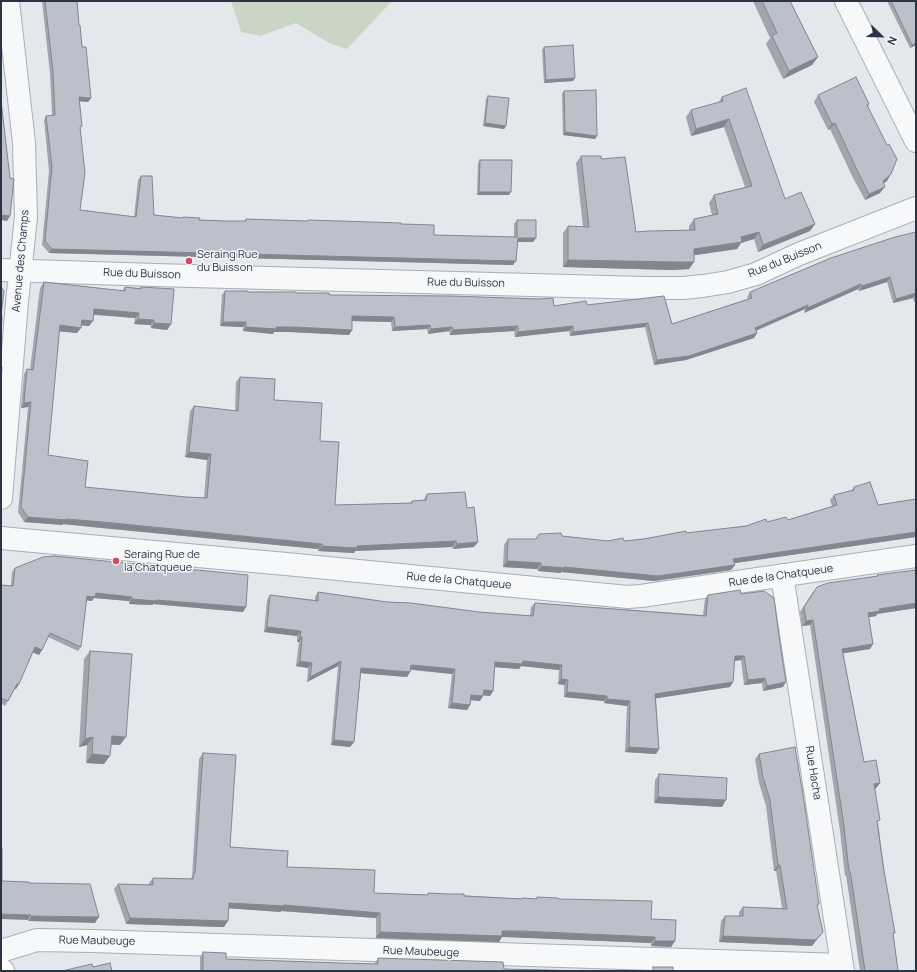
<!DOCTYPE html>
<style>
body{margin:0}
#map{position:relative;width:917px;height:972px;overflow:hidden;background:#e4e7ec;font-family:Manrope,sans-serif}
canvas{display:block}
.frame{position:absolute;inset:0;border:2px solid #2b3445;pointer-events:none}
.north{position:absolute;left:861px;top:16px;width:40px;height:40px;-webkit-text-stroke:3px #f4f6f9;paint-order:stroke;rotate:113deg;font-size:11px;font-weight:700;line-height:16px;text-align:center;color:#2b3445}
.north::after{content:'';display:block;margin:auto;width:14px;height:18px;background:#2b3445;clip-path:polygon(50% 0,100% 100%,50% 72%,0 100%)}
</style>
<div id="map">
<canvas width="917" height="972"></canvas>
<div class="frame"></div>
<div class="north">N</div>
</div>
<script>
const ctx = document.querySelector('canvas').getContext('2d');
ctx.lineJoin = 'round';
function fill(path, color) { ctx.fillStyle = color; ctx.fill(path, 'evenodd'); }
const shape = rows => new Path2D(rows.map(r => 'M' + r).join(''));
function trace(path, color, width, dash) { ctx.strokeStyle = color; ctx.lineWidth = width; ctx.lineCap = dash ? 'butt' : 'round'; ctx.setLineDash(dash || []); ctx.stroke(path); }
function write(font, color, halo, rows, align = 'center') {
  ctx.font = font + ' Manrope,sans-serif'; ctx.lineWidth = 3; ctx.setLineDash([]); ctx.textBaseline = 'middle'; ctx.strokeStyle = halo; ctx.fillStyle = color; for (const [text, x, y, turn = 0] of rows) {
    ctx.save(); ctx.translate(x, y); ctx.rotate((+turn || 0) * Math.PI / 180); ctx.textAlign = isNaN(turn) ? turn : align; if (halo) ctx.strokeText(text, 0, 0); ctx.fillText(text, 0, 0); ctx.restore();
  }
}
fill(shape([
 [231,1,392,1,347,49,329,43,296,23,260,36,241,32]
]), '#c9d6c5');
const street = shape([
 [846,1,916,141],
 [1,270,155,275,644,288,683,288,703,286,728,282,756,274,799,254,916,208],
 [1,498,17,302,26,217,24,143,8,1],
 [1,538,286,564,628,597,641,596,916,556],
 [782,575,843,971],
 [1,951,37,940,92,941,842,965]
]);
const secondary = shape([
 [1,969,3,971]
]);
trace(street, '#a9aeb7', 24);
trace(secondary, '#a9aeb7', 24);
trace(street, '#f7f8fa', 22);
trace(secondary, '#fff', 22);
fill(shape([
 [42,1,77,1,79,25,91,98,88,102,79,101,82,126,80,128,80,210,134,217,138,180,141,176,154,215,199,220,227,221,245,221,246,219,401,224,434,235,514,237,514,224,517,220,536,238,533,242,517,242,513,265,49,253,42,245,49,171,44,120,46,116,52,115,50,74],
 [753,1,790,1,818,57,812,65,783,79,766,44,770,38],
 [887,1,916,1,916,45,910,48],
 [544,47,575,78,573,81,544,83,542,50],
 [564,91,595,139,563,135,562,94],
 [818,95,869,104,868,106,887,181,883,183,880,193,865,200,853,178,830,129,828,130,814,102],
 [488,96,506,126,504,129,483,126,486,99],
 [722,97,785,199,815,224,810,231,758,252,754,239,741,243,737,249,694,255,694,262,689,269,673,270,563,267,563,233,568,226,583,227,576,163,581,156,601,159,636,232,689,230,689,226,694,219,712,215,709,203,714,195,745,187,724,127,691,136,686,117,691,110,718,103],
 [480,160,509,195,477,195,478,163],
 [916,232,916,301,914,302,913,298,893,303,887,282,859,291,858,289,804,313,805,309,756,331,757,333,754,338,686,360,654,365,645,327,570,336,569,331,515,337,514,331,450,335,449,331,428,334,427,329,392,331,391,322,352,321,352,330,349,335,290,332,274,332,273,334,243,331,243,327,220,326,222,295,225,291,248,292,296,293,329,295,554,306,587,305,672,324,748,299,747,297,750,292],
 [44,282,122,291,125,287,139,288,141,287,171,324,167,330,151,328,150,325,134,324,135,318,93,315,89,326,81,325,77,333,59,331,48,455,85,487,186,497,204,498,207,460,185,457,190,411,194,406,235,411,236,382,240,377,274,400,320,441,335,505,411,503,412,501,423,501,427,494,467,508,478,542,474,547,453,549,452,547,355,551,354,553,318,551,318,549,100,528,63,524,63,525,24,522,18,512,28,407,21,408,24,374,27,369,30,370,40,288],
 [854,487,878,505,916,499,916,537,734,563,735,565,731,570,654,581,561,572,561,573,538,571,537,569,503,567,504,545,508,539,535,539,539,534,608,541,624,541,746,526,788,520,832,506,830,500,834,495,852,490],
 [15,568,246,607,243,612,153,604,153,605,129,604,129,601,94,598,92,601,86,600,81,647,78,651,48,637,39,655,33,652,16,689,15,688,5,706,1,703,1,585,11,586,12,572],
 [916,570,916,608,877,614,876,616,869,617,873,644,870,649,843,653,864,762,880,783,876,788,875,789,878,823,898,971,860,971,849,895,846,876,845,876,840,831,810,625,802,626,800,612,813,592,877,576,877,575],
 [318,592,387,602,479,612,530,616,531,607,535,603,703,615,705,599,708,595,741,594,783,687,763,691,762,683,744,685,741,660,735,661,730,687,656,698,659,749,656,754,625,752,627,706,604,703,604,701,564,697,564,685,558,684,559,670,521,666,519,669,495,667,493,691,490,696,483,695,480,701,471,700,470,705,467,710,448,708,452,674,411,670,407,677,361,673,354,742,350,747,331,745,338,666,307,682,308,668,296,666,299,642,297,642,297,636,264,632,267,600,270,595,315,600,315,597],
 [90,651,120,745,111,745,104,764,86,763,87,745,79,747,84,659],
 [203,753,230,847,287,867,374,893,427,895,428,893,522,899,522,898,536,899,537,897,559,899,651,919,675,941,671,947,651,946,651,943,517,937,502,937,499,942,376,938,376,918,281,911,281,912,229,908,224,927,126,924,114,889,118,884,149,885,149,883,153,878,190,879,192,877,199,759],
 [759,754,817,906,812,946,719,942,721,921,725,916,739,916,739,912,743,907,782,908,776,871,774,871,766,806,759,783,755,759],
 [659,774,722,807,654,803,655,780],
 [203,952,226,959,340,963,375,964,375,963,378,958,504,969,590,971,200,971,200,957]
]), '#a1a5ae');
fill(shape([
 [916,43,916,45,910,48,912,45],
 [818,57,812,65,783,79,789,71],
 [575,78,573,81,544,83,546,80],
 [79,97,91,98,88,102,76,101],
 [729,119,724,127,691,136,696,129],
 [485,123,506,126,504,129,483,126],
 [835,123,830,129,828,130,832,124],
 [565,132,597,136,595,139,563,135],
 [891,174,887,181,878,187,883,181],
 [885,187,880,193,865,200,869,194],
 [479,192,511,192,509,195,477,195],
 [1,215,10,216,7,221,1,220],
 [815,224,810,231,758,252,763,245],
 [759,232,754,239,741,243,737,249,689,256,694,249],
 [518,238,536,238,533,242,515,242],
 [52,249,516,261,513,265,49,253],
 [568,260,694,262,689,269,673,270,563,267],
 [890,277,887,282,859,291,862,286],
 [861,284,858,289,804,313,807,308],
 [916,293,913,298,893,303,896,299],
 [808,305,805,309,752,332,755,328],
 [94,309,139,313,135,318,90,314],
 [352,316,394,317,391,322,349,321],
 [138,319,154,320,150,325,134,324],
 [82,320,93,321,89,326,78,325],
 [223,322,246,322,243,327,220,326],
 [154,323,171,324,167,330,151,328],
 [648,323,645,327,570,336,573,332],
 [60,325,81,328,77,333,56,331],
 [430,325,427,329,392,331,395,327],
 [518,326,514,331,450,335,453,330],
 [573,326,569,331,515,337,518,332],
 [246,327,294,327,352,330,349,335,290,332,274,332,273,334,243,331],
 [452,327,449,331,428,334,431,329],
 [757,333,754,338,686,360,654,365,657,360],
 [31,402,28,407,21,408,24,403],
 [189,452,211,454,207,460,185,457],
 [28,517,66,519,322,544,318,549,63,524,63,525,24,522],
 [916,532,916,537,729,564,733,559],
 [456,541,452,547,355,551,354,553,318,551,322,546,357,546],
 [478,542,474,547,453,549,457,544],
 [507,561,541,563,537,569,503,567],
 [735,565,731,570,654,581,561,572,561,573,538,571,541,566,564,567],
 [96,593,132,597,129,601,94,598,92,601,84,600,87,596],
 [132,599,156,600,246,607,243,612,153,604,153,605,129,604],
 [916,603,916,608,877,614,876,616,865,618,868,613,879,609],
 [813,620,810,625,802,626,806,621],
 [267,627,301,631,297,636,264,632],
 [300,637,302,637,299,642,297,642],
 [873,644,870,649,839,654,842,649],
 [35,647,42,650,39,655,32,652],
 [735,656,744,656,741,660,732,661],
 [300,661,312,663,308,668,296,666],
 [341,661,338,666,307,682,310,677],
 [523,661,562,665,559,670,521,666,519,669,492,667,495,662],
 [411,665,455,669,452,674,408,669],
 [361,668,410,672,407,677,358,673],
 [765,678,762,683,744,685,748,680],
 [561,679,568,680,564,685,558,684],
 [733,682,730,687,652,699,655,694],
 [786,682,783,687,763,691,767,686],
 [17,684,19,684,16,689,14,688],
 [484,690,493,691,490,696,480,695],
 [567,692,607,696,604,701,564,697],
 [471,695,483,696,480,701,468,700],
 [607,699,630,701,627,706,604,703],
 [452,703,470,705,467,710,448,708],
 [112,736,126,737,120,745,106,744],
 [93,737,87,745,79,747,85,739],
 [334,740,354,742,350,747,331,745],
 [629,747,659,749,656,754,625,752],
 [92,754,110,756,104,764,86,763],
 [880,783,876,788,871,789,874,784],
 [658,797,726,800,722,807,654,803],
 [778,865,780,865,776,871,774,871],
 [229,903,284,905,380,913,376,918,281,911,281,912,225,908],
 [1,914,31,915,28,920,1,919],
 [31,916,99,917,95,923,28,921],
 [130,918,228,921,224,927,126,924],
 [502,931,655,937,651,943,502,937,499,942,376,938,380,932],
 [823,932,812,946,719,942,723,936],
 [655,941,675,941,671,947,651,946]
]), '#83868d');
const building = shape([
 [45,1,77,1,79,25,80,25,82,47,86,47,91,98,79,97,82,126,80,127,85,173,80,210,136,217,141,176,152,176,154,215,183,218,183,217,200,218,199,220,227,221,246,221,246,219,308,221,308,220,401,223,401,224,434,225,434,235,517,237,517,220,536,220,536,238,518,238,516,261,52,249,45,241,52,167,46,116,55,115,53,71,45,1],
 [762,1,790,1,818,57,789,71,772,36,777,33,762,1],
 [891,1,916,1,916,43,912,45,891,1],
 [573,45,575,78,546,80,544,47,573,45],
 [856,77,869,104,867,105,887,145,889,144,897,159,891,174,883,181,885,187,869,194,858,172,835,123,832,124,818,95,856,77],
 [746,88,785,199,801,192,815,224,763,245,759,232,741,237,742,242,694,249,694,262,678,262,568,260,568,226,589,227,581,156,601,156,601,159,625,157,636,232,649,231,695,230,694,219,718,214,714,195,752,186,729,119,696,129,691,110,723,101,722,97,746,88],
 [596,90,597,136,565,132,564,91,596,90],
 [488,96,509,98,506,126,485,123,488,96],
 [1,100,10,178,14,179,10,216,1,215,1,100],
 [480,160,512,160,511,192,479,192,480,160],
 [916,232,916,293,896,299,890,277,862,286,861,284,807,308,808,305,755,328,757,333,689,356,657,360,648,323,573,332,573,326,518,332,518,326,453,330,452,327,431,329,430,325,395,327,394,317,352,316,352,330,294,327,276,327,276,329,246,327,246,322,223,322,225,291,248,291,248,292,296,292,296,293,329,293,329,295,451,296,539,299,553,298,554,306,586,301,587,305,664,296,672,324,752,298,750,292,831,258,895,237,916,232],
 [44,282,125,291,125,287,141,289,141,287,174,289,171,324,154,323,154,320,138,319,139,313,94,309,93,321,82,320,81,328,60,325,48,455,88,461,85,487,186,497,207,498,211,454,189,452,194,406,238,411,240,377,275,379,274,400,322,403,320,441,339,442,335,505,412,503,412,501,426,500,427,494,465,492,467,508,474,507,478,542,457,544,456,541,357,546,357,548,322,546,322,544,103,522,66,519,66,520,28,517,21,507,31,402,24,403,27,369,33,370,44,282],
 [1,287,4,291,1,315,1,287],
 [1,317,2,317,1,331,1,317],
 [1,367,2,367,1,381,1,367],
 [870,482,878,505,916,499,916,532,733,559,735,565,658,576,564,567,565,568,541,566,541,563,507,561,508,539,536,539,539,534,561,533,562,536,608,541,623,538,624,541,644,539,686,531,686,533,746,526,766,519,767,522,786,517,788,520,837,505,834,495,854,490,854,487,870,482],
 [54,556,248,575,246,607,156,600,156,601,132,599,132,597,96,593,95,597,87,596,81,647,50,633,42,650,35,647,19,684,17,684,8,701,1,698,1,585,13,586,15,568,43,557,54,556],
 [916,570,916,603,879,609,880,611,868,613,873,644,842,649,864,762,876,760,880,783,874,784,880,820,877,821,883,865,895,933,893,933,898,971,865,971,853,890,850,871,849,871,844,826,813,620,806,621,804,607,817,587,828,583,878,576,877,575,916,570],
 [740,590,741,594,764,591,774,598,780,644,786,682,767,686,765,678,748,680,744,656,735,656,733,682,655,694,659,749,629,747,630,701,607,699,607,696,567,692,568,680,561,679,562,665,523,661,522,664,495,662,493,691,484,690,483,696,471,695,470,705,452,703,455,669,411,665,410,672,361,668,354,742,334,740,341,661,310,677,312,663,300,661,302,637,300,637,301,631,267,627,270,595,318,601,318,592,387,602,411,603,479,612,533,616,535,603,706,616,708,595,740,590],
 [90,651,132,654,126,737,112,736,110,756,92,754,93,737,85,739,90,651],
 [795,747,803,795,819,904,817,905,823,932,816,940,723,936,725,916,743,916,743,907,787,909,780,865,778,865,770,800,763,777,759,754,795,747],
 [203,753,236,755,230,847,288,851,287,867,375,870,374,893,428,895,428,893,448,894,464,894,464,896,522,899,522,898,537,899,537,897,558,898,559,899,652,901,651,919,676,920,675,941,655,941,655,937,521,931,502,931,502,936,380,932,380,913,284,905,284,906,229,903,228,921,130,918,118,884,153,885,153,878,193,879,194,873,195,873,203,753],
 [659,774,727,778,726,800,658,797,659,774],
 [1,848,2,848,2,881,29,882,29,883,90,884,99,917,31,916,31,915,1,914,1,848],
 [203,952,226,953,226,959,340,963,378,964,378,958,503,962,504,969,590,971,203,971,203,952],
 [110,963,112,971,62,971,92,964,93,967,110,963],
 [653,967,673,967,673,971,653,971,653,967]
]);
fill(building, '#bbc0ca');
trace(building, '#83868d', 1);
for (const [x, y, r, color] of [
 [189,261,4,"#d1495b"],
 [116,561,4,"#d1495b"]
]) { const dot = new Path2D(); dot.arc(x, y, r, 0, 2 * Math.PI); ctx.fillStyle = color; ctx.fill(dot); trace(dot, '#f4f6f9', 1.5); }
write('11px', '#2b3445', '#f4f6f9', [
 ["Seraing Rue",197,255],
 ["du Buisson",197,268],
 ["Seraing Rue de",124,555],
 ["la Chatqueue",124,568]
], 'left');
write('11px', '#2b3445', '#f4f6f9', [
 ["Rue du Buisson",785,260,-22],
 ["Avenue des Champs",21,261,-85],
 ["Rue du Buisson",142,274,2],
 ["Rue du Buisson",466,283,1],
 ["Rue de la Chatqueue",781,576,-8],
 ["Rue de la Chatqueue",459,581,5],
 ["Rue Hacha",813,773,81],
 ["Rue Maubeuge",97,941,1],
 ["Rue Maubeuge",421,952,2]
]);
</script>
